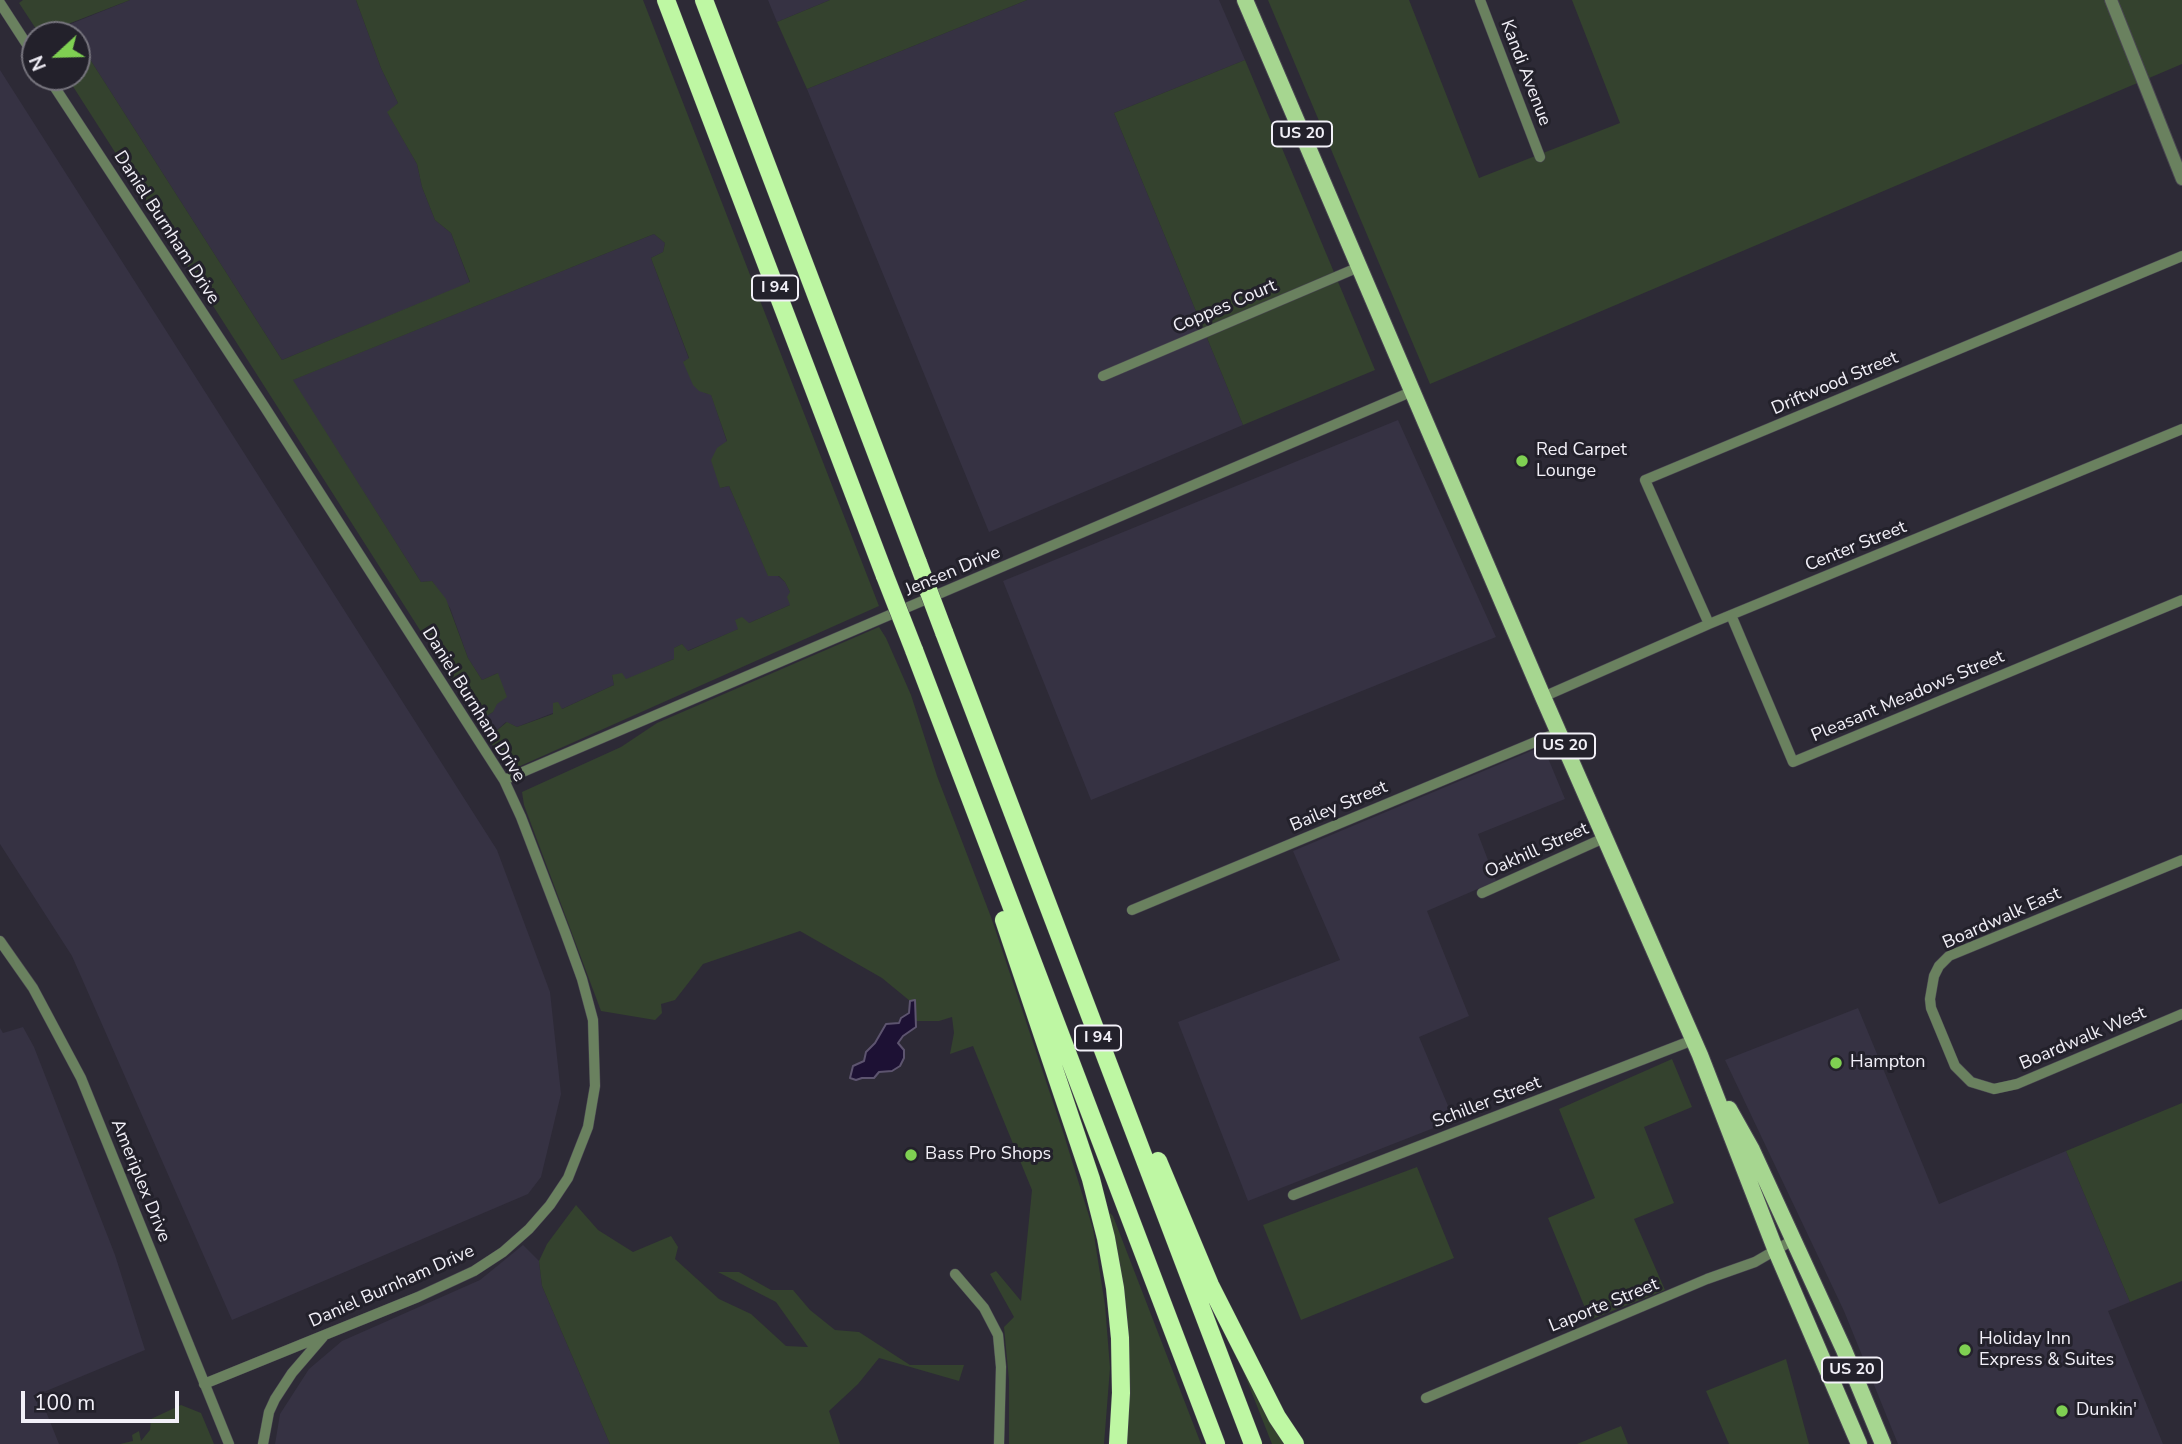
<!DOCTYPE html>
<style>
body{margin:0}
#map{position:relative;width:2182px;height:1444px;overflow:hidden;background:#2d2a36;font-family:"Nunito Sans",sans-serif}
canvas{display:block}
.north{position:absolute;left:21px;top:21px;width:70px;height:70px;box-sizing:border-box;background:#23212b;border:2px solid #76747d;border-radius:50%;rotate:248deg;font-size:19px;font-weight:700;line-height:28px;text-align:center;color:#f2f0f8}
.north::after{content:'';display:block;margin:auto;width:24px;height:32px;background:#7fd052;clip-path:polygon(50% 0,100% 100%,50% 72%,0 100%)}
.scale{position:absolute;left:21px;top:1391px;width:158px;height:32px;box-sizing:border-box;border:4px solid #f2f0f8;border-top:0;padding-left:9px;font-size:21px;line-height:24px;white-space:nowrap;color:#f2f0f8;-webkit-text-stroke:5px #23212b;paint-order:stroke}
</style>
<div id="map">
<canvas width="2182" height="1444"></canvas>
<div class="north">N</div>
<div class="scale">100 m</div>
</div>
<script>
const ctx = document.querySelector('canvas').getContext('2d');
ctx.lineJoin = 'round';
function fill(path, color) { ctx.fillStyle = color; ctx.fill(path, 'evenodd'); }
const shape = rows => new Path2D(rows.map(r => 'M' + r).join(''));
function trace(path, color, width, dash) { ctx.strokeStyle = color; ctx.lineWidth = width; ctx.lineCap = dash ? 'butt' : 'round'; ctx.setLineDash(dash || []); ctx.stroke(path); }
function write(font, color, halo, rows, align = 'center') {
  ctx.font = font + ' "Nunito Sans",sans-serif'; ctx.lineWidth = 6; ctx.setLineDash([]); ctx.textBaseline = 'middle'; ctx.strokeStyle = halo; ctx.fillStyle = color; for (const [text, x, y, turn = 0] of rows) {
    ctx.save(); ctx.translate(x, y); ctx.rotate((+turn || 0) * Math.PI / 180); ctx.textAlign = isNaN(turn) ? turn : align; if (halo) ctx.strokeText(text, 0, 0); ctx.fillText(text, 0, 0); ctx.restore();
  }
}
fill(shape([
 [130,0,356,0,381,68,398,103,388,113,417,164,422,187,435,220,451,233,470,283,282,360,77,39,77,35,74,35,68,25],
 [768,0,830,0,777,22],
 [1027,0,1219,0,1245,60,1114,113,1243,425,989,532,807,89],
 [0,70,497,850,550,992,561,1094,541,1177,528,1194,232,1320,72,956,0,844],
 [654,234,665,243,663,252,651,258,689,359,684,361,705,393,711,394,727,442,720,488,729,486,768,575,778,576,785,582,790,592,790,605,749,623,736,620,739,629,687,651,682,644,674,648,674,659,626,680,612,675,614,685,553,713,517,727,506,722,488,738,478,721,493,712,498,673,482,680,468,658,450,608,432,581,421,582,292,380],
 [1398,420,1496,637,1091,800,1003,581],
 [1543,746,1565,799,1478,834,1496,881,1427,911,1469,1016,1419,1037,1454,1120,1248,1201,1178,1022,1340,960,1293,851],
 [1858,1008,1939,1204,2066,1151,2130,1302,2108,1311,2163,1444,1898,1444,1844,1311,1725,1060],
 [23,1027,34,1047,115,1255,145,1350,39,1394,59,1444,0,1444,0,1028,3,1033],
 [523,1245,539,1261,542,1286,610,1444,275,1444,280,1414,309,1369,342,1341,480,1280]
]), '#363243');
fill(shape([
 [23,0,130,0,68,24,74,35,40,35,19,3],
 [356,0,643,0,879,606,509,771,488,738,507,722,517,727,553,714,553,703,558,702,562,709,614,685,612,675,622,673,626,679,674,659,674,648,682,644,688,651,738,629,735,620,742,617,749,623,790,605,787,597,790,592,785,582,779,576,768,576,729,486,720,488,711,460,717,448,727,441,711,395,699,391,693,385,683,362,689,358,651,258,663,252,665,243,654,234,293,380,421,582,432,581,446,599,468,658,482,680,498,673,507,697,497,704,493,712,478,721,67,77,77,77,77,39,282,360,470,282,451,233,435,220,422,187,417,164,387,112,398,103,381,68],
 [830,0,1027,0,807,89,777,22],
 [1268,0,1409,0,1479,178,1620,123,1572,0,2182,0,2182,64,1430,384],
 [1245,60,1375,370,1243,425,1114,113],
 [879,627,886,638,911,695,937,776,991,917,1064,1135,1093,1229,1105,1305,1110,1368,1104,1444,1009,1444,1009,1380,1004,1327,1014,1317,990,1274,996,1271,1021,1301,1032,1190,973,1046,950,1054,954,1033,952,1017,939,1021,916,1021,914,1000,910,1001,882,978,800,931,703,964,675,1000,661,1004,662,1013,655,1020,601,1011,524,805,522,792,621,747,657,723],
 [1672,1059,1692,1107,1644,1127,1674,1203,1634,1219,1665,1290,1590,1320,1548,1218,1595,1198,1559,1109],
 [2182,1103,2182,1281,2130,1302,2066,1151],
 [1417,1167,1454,1258,1301,1320,1263,1225],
 [576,1205,598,1230,633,1252,671,1236,678,1247,675,1259,719,1299,751,1314,786,1346,808,1347,776,1302,718,1272,739,1272,771,1290,793,1290,810,1310,835,1330,859,1332,910,1365,964,1365,959,1381,879,1358,858,1384,829,1411,840,1444,610,1444,542,1286,539,1261,547,1244],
 [1110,1213,1113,1216,1201,1444,1124,1444,1108,1216],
 [1233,1345,1288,1444,1272,1444],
 [1786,1359,1809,1444,1729,1444,1706,1391],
 [181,1405,201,1413,214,1444,120,1444,133,1441,132,1435,139,1431,141,1441,150,1430,151,1419],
 [1621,1426,1628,1444,1577,1444]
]), '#34422e');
const water = shape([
 [915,1000,916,1027,903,1036,898,1043,904,1050,904,1058,900,1066,892,1071,879,1072,874,1078,862,1078,856,1080,850,1078,853,1066,864,1061,866,1052,875,1043,886,1024,899,1023,901,1018,909,1013,910,1001,915,1000]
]);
fill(water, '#1d1134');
trace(water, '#5d546f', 2);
const minor = shape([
 [1480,0,1540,157],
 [0,3,35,57],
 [48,77,264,406,504,780,521,817,565,932,582,979,593,1020,595,1086,588,1127,568,1178,550,1205,529,1229,503,1252,474,1271,418,1297,204,1384],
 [1103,376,1359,267],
 [1731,615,1793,762,2182,600],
 [1709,624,1645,480,2182,256],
 [1543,697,1709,624,2182,429],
 [504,780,1413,391],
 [2182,860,1949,956,1939,966,1934,976,1930,999,1931,1008,1955,1066,1971,1082,1994,1089,2017,1084,2182,1014],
 [1482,893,1604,838],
 [1132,910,1559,732],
 [0,941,33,988,81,1078,229,1444],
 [1293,1195,1693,1040],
 [955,1274,984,1308,998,1335,1001,1367,999,1444],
 [1426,1398,1707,1279,1755,1262,1793,1240],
 [263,1444,269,1412,275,1399,292,1373,323,1337]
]);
const tertiary = shape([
 [2111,0,2182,179]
]);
const primary = shape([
 [1245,0,1543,697,1700,1055,1776,1251,1859,1444],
 [1729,1109,1752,1150,1844,1350,1883,1444]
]);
const motorway = shape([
 [666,0,885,576],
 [704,0,918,563],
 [944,632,1253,1444],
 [914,650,1216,1444],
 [1004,920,1091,1179,1106,1238,1115,1288,1120,1338,1121,1393,1118,1444],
 [1158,1161,1210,1285,1277,1417,1295,1444]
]);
trace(minor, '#494651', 11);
trace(tertiary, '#494651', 14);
trace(primary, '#494651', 18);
trace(motorway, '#494651', 19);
trace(minor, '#6a815f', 10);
trace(tertiary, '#6a815f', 12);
trace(primary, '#a6d690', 16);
trace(motorway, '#bef7a3', 18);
const motorwayBridge = shape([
 [918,563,944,632],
 [885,576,914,650]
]);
trace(motorwayBridge, '#494651', 19, []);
trace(motorwayBridge, '#bef7a3', 18);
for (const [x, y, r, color] of [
 [1522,461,7,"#7fd052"],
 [1836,1063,7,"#7fd052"],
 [911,1155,7,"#7fd052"],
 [1965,1350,7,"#7fd052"],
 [2062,1411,7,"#7fd052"]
]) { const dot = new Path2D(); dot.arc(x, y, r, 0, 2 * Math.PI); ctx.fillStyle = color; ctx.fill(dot); trace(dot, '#23212b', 2.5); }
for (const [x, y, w] of [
 [1302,134,60],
 [775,288,46],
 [1565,746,60],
 [1098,1038,46],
 [1852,1370,60]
]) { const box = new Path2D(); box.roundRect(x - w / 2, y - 12.5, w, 25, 5); ctx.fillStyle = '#23212b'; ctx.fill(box); trace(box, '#f2f0f8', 2); }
write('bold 16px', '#f2f0f8', null, [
 ["US 20",1302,134],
 ["I 94",775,288],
 ["US 20",1565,746],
 ["I 94",1098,1038],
 ["US 20",1852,1370]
]);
write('18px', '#f2f0f8', '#23212b', [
 ["Kandi Avenue",1525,73,69],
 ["Daniel Burnham Drive",166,228,57],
 ["Coppes Court",1225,307,-23],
 ["Driftwood Street",1835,384,-23],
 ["Center Street",1856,547,-22],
 ["Jensen Drive",953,572,-23],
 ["Pleasant Meadows Street",1908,697,-23],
 ["Daniel Burnham Drive",473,705,58],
 ["Bailey Street",1339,807,-23],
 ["Oakhill Street",1537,851,-24],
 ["Boardwalk East",2002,919,-24],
 ["Boardwalk West",2083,1039,-23],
 ["Schiller Street",1487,1103,-21],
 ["Ameriplex Drive",140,1181,68],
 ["Daniel Burnham Drive",392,1287,-24],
 ["Laporte Street",1604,1306,-22]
]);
write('18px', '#f2f0f8', '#23212b', [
 ["Red Carpet",1536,451],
 ["Lounge",1536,472],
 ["Hampton",1850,1063],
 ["Bass Pro Shops",925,1155],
 ["Holiday Inn",1979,1340],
 ["Express & Suites",1979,1361],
 ["Dunkin'",2076,1411]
], 'left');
</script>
